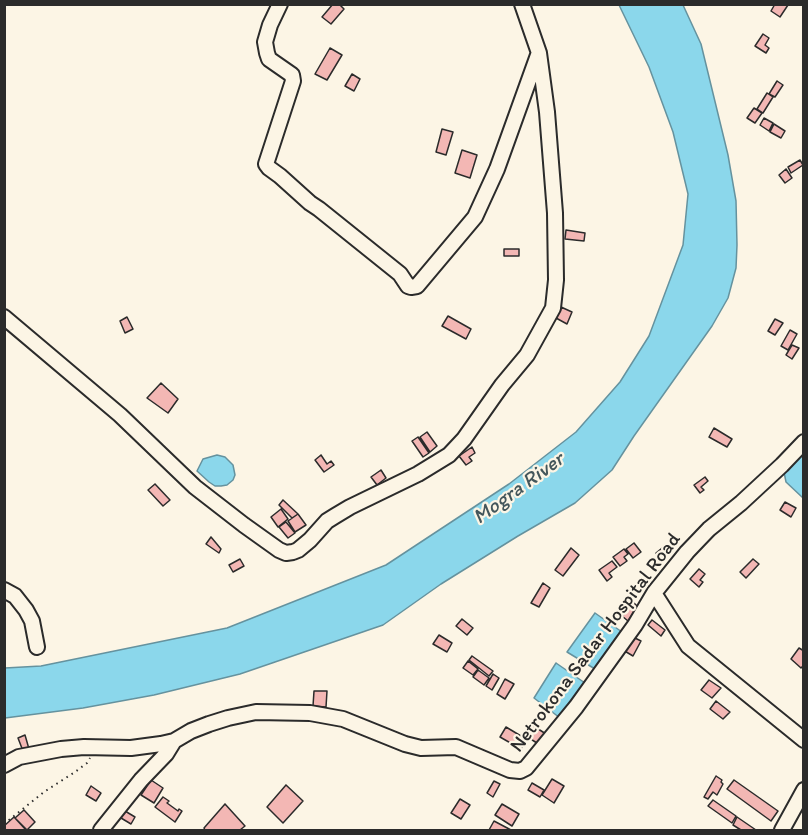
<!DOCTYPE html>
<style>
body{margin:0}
#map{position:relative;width:808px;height:835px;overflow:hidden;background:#fcf5e5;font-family:Itim,sans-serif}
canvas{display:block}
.frame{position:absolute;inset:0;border:6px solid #2b2b2b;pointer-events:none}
</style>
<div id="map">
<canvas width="808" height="835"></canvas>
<div class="frame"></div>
</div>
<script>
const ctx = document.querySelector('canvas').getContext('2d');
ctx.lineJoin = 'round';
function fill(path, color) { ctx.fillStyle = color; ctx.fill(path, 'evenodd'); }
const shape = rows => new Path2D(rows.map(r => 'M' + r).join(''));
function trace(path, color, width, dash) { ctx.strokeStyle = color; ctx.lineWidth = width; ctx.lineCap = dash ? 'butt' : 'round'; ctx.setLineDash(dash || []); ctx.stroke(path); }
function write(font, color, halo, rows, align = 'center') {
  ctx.font = font + ' Itim,sans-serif'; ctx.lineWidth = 4.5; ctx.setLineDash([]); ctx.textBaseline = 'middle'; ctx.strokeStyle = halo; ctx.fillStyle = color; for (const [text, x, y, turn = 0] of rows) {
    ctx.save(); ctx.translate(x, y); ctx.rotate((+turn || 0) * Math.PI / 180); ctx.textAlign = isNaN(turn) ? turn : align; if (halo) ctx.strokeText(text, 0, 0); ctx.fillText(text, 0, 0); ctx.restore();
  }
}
const water = shape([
 [619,5,683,5,701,44,728,155,736,201,737,245,736,268,728,298,712,326,634,436,612,470,575,503,518,536,441,584,383,625,240,674,154,695,83,708,5,718,5,668,41,666,227,628,386,565,509,484,576,432,620,382,649,336,683,245,688,194,673,132,649,67,619,5],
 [217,455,225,457,233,465,235,475,233,480,227,485,221,486,215,486,209,482,197,471,203,459,217,455],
 [801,456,803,456,803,498,786,482,784,472,795,459,801,456],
 [595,613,622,632,595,669,567,652,595,613],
 [556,663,585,683,560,718,534,698,556,663]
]);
fill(water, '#8bd7eb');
trace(water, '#65929e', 1.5);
const building = shape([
 [333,4,339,4,344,9,331,24,322,17,333,4],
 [775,4,788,5,780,17,771,11,775,4],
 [763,34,769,38,765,45,769,48,766,53,755,46,763,34],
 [330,48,342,55,327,80,315,74,330,48],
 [352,74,360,79,354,91,345,86,352,74],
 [777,81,783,85,775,97,769,94,777,81],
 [767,93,773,97,763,113,757,109,767,93],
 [754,108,762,113,755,123,747,118,754,108],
 [764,118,773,123,769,131,760,125,764,118],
 [774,124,785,131,781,138,770,132,774,124],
 [442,129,453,132,446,155,436,152,442,129],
 [462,150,477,155,470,178,455,173,462,150],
 [800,160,803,165,791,173,788,167,800,160],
 [786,169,792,178,785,183,779,175,786,169],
 [566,230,585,233,584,241,565,239,566,230],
 [504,249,519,249,519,256,504,256,504,249],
 [561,307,572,312,567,324,556,318,561,307],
 [448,316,471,329,466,339,442,326,448,316],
 [127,317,133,329,125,333,120,321,127,317],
 [775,319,783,323,775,335,768,331,775,319],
 [790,330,797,334,788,350,781,346,790,330],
 [792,345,799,348,792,359,786,355,792,345],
 [161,383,178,399,168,413,147,398,161,383],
 [714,428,732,439,727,447,709,437,714,428],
 [427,432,437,446,430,452,420,437,427,432],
 [418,437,429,453,423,457,412,441,418,437],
 [472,447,475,453,469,457,472,461,466,465,459,456,472,447],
 [321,455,327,464,331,461,334,465,324,472,315,460,321,455],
 [381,470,386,478,377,485,371,477,381,470],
 [705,477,708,481,701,487,704,490,700,493,694,485,705,477],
 [155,484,170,500,163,506,148,490,155,484],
 [283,500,298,514,292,518,279,505,283,500],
 [785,502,796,508,791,517,780,510,785,502],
 [281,509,288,519,278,527,271,517,281,509],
 [298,514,306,525,295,532,288,521,298,514],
 [286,522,295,533,288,538,279,527,286,522],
 [211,537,221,549,219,553,206,544,211,537],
 [634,543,641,552,633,558,626,549,634,543],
 [667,544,672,550,661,560,656,553,667,544],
 [571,548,579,555,563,576,555,570,571,548],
 [624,549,628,554,624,557,627,561,620,566,613,557,624,549],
 [240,559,244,566,233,572,229,565,240,559],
 [753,559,759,564,746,578,740,572,753,559],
 [612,561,617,567,609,573,612,577,607,581,599,570,612,561],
 [699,569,705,574,700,580,703,582,699,587,690,579,699,569],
 [543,583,550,588,539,607,531,603,543,583],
 [633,602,638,607,628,621,622,616,633,602],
 [462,619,473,628,467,635,456,626,462,619],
 [652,620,665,630,661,636,648,625,652,620],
 [439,635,452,643,447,652,433,644,439,635],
 [631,636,641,641,633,656,623,650,631,636],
 [799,648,804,651,804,665,801,668,791,659,799,648],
 [472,656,493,671,489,676,469,660,472,656],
 [468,661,478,669,473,675,463,668,468,661],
 [478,670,489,678,484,685,473,677,478,670],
 [493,674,499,678,492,690,486,686,493,674],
 [505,679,514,684,505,699,497,694,505,679],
 [709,680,721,688,712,698,701,690,709,680],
 [314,691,327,691,326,707,313,706,314,691],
 [716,701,730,712,723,719,710,709,716,701],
 [532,725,546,734,540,745,526,736,532,725],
 [506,727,526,739,521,749,500,737,506,727],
 [25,735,29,749,23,751,18,738,25,735],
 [716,776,722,780,721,782,723,784,717,795,713,792,708,799,704,797,716,776],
 [552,779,564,786,554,803,542,795,552,779],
 [151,780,163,788,154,803,141,795,151,780],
 [734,780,778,811,771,821,727,789,734,780],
 [494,781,500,784,493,797,487,793,494,781],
 [532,783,544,790,540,797,528,790,532,783],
 [286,785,303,801,283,823,267,807,286,785],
 [91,786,101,793,96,801,86,795,91,786],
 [163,797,169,801,167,803,178,811,179,809,182,811,175,822,155,807,163,797],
 [460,799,470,805,461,819,451,813,460,799],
 [713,800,736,816,732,823,708,806,713,800],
 [225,804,245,826,240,830,205,830,204,828,225,804],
 [502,804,519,814,512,826,495,815,502,804],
 [24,810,35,822,27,830,15,818,24,810],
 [125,811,135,817,131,824,121,818,125,811],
 [14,817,26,830,4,830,4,826,14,817],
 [737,817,756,830,741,830,733,825,737,817],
 [494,821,511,830,489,830,494,821]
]);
fill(building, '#f3b7b4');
trace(building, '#2b2b2b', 1.5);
const street = shape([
 [280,4,270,25,265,42,267,53,269,59,292,75,293,81,266,164,269,168,280,176,310,203,319,209,400,274,408,286,411,287,417,286,475,217,497,169,538,55],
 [4,317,120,415,195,487,244,525,279,550,286,553,293,552,298,550,310,540,327,521,335,516,350,507,418,474,449,455,464,439,502,385,527,355,553,308,556,280,555,213,547,112,539,53,522,4],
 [4,590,15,596,26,610,32,621,37,647],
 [654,593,688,646,804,740],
 [4,765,19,757,61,749,84,747,131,748,161,744,174,741,191,731,209,724,228,718,256,712,310,713,343,719,405,744,421,748,456,747,510,770,520,771,526,768,576,707,635,625,654,593,687,552,709,529,741,503,782,465,804,442],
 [101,830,141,780,166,754,174,741],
 [782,830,804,790]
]);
trace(street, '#2b2b2b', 18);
trace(shape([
 [4,824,44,792,75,772,87,763,90,758]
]), '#2b2b2b', 2, [1.5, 4.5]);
trace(street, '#fcf5e5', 14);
write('20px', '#2b2b2b', '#fcf5e5', [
 ["Netrokona Sadar Hospital Road",596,643,-53]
]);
write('italic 21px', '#43565b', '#fcf5e5', [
 ["Mogra River",519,489,-36]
]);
</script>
